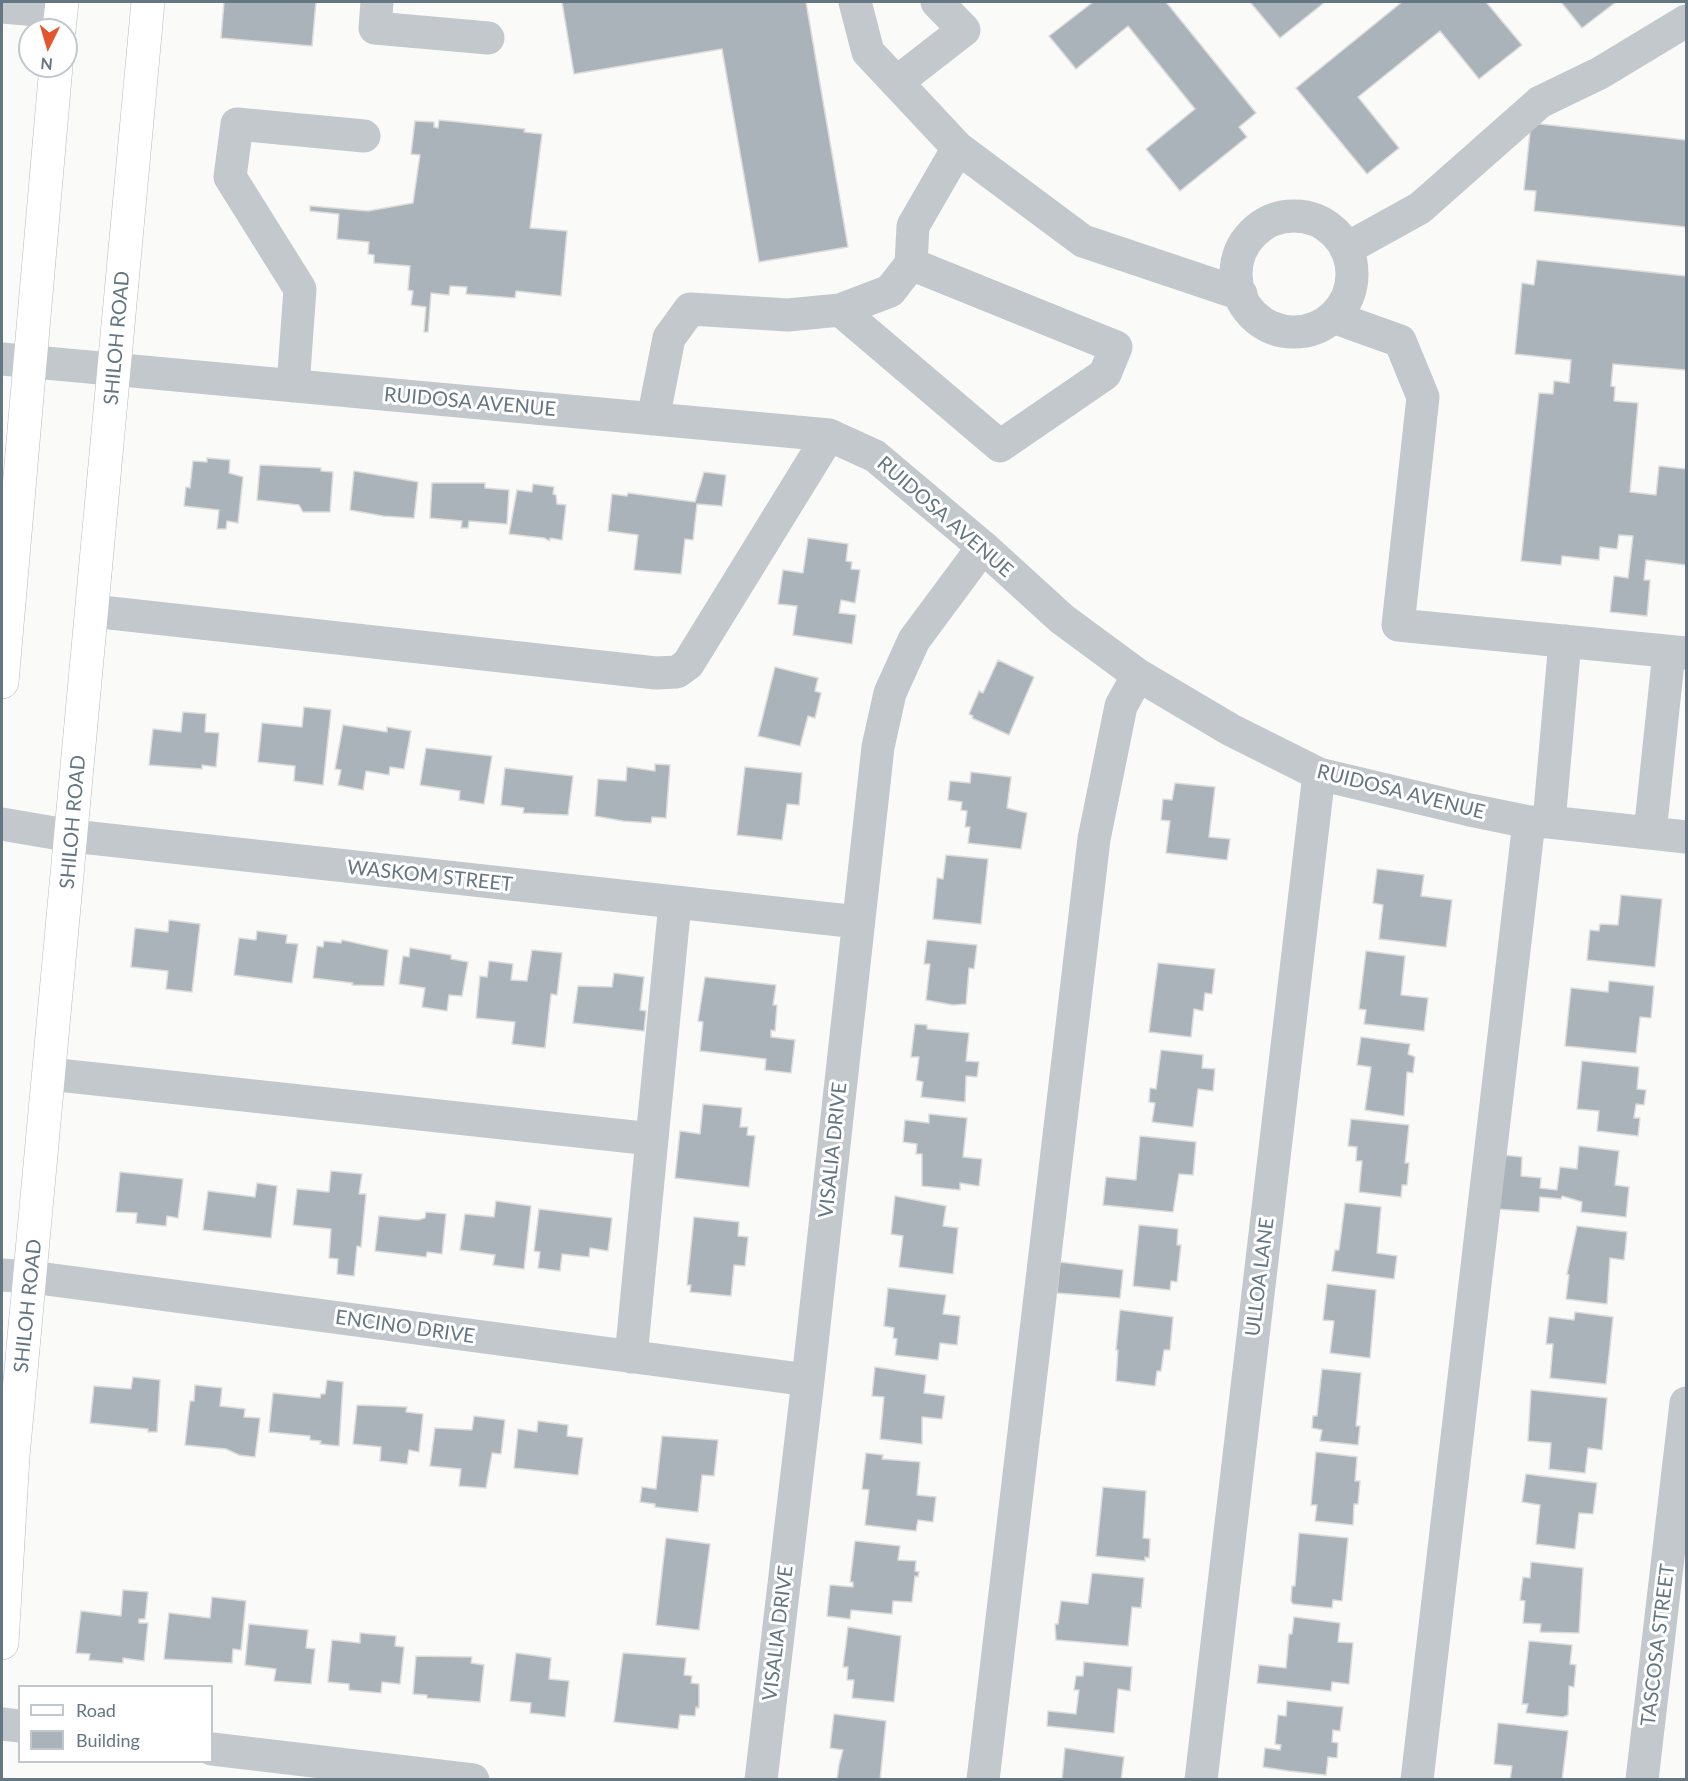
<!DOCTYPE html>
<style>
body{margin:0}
#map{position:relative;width:1688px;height:1781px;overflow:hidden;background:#fafaf8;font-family:Lato,sans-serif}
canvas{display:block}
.frame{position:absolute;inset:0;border:3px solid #657683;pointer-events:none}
.legend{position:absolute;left:18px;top:1685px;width:195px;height:78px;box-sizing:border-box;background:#fff;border:2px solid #c1c8cd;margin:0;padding:8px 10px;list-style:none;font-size:18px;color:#657683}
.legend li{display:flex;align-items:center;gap:12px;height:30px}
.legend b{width:30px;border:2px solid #c1c8cd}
.north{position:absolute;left:18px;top:18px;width:60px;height:60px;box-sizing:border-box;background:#fff;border:2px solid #c1c8cd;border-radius:50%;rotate:185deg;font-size:16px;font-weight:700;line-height:24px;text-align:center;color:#657683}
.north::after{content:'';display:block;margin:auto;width:21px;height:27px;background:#e4572e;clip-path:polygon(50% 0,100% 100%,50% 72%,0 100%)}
</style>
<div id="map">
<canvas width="1688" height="1781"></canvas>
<div class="frame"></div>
<ul class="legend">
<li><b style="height:8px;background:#fff"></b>Road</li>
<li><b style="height:16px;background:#aab3b9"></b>Building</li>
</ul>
<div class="north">N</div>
</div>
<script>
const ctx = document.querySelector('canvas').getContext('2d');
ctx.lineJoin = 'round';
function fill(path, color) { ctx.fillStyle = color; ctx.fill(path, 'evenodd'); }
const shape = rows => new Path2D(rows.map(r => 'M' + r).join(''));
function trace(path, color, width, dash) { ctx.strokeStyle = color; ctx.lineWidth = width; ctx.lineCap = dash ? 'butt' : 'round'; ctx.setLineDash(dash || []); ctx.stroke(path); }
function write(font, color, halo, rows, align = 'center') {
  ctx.font = font + ' Lato,sans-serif'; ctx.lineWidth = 6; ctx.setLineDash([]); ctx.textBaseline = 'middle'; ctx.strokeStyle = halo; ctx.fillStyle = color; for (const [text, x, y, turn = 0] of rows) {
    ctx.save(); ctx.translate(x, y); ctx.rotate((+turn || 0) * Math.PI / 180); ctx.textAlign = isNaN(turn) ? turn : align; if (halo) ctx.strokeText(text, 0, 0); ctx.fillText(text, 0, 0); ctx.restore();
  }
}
const building = shape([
 [224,2,316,2,312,46,221,38,224,2],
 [562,2,806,2,848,247,759,262,722,49,574,74,562,2],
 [1093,2,1166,2,1256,113,1239,127,1247,137,1180,191,1146,149,1195,109,1128,26,1076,69,1049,36,1093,2],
 [1250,2,1325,2,1280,38,1250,2],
 [1402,2,1486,2,1522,45,1479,79,1440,31,1358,97,1399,148,1367,174,1296,88,1402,2],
 [1561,2,1616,2,1582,28,1561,2],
 [439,120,525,129,524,132,542,134,530,228,567,231,561,296,516,291,515,298,466,294,467,287,450,286,449,295,431,293,428,332,424,332,426,307,411,305,413,291,408,290,410,266,374,263,374,255,368,254,369,242,337,239,339,214,310,211,310,206,368,211,413,203,420,155,411,154,415,121,434,122,434,127,438,128,439,120],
 [1531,123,1686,140,1686,227,1534,211,1536,191,1524,190,1531,123],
 [1537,260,1686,276,1686,370,1613,364,1611,386,1615,387,1614,401,1638,403,1630,492,1656,495,1659,466,1686,469,1686,565,1646,560,1644,580,1650,580,1647,616,1610,612,1614,576,1628,578,1633,536,1619,535,1617,549,1600,547,1599,560,1562,556,1561,565,1521,561,1539,393,1553,394,1554,381,1569,383,1571,360,1515,354,1522,283,1534,285,1537,260],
 [207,458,230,460,229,473,243,477,238,523,227,521,226,529,217,529,219,510,184,506,186,487,190,488,193,461,207,462,207,458],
 [260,465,321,468,321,471,333,472,330,512,303,512,299,505,257,500,260,465],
 [354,471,418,482,414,518,383,516,350,510,354,471],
 [704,472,726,475,722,506,697,504,693,540,685,539,681,574,634,570,638,535,608,531,612,494,627,496,628,493,695,502,704,472],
 [432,483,485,483,485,488,509,490,507,524,469,521,468,528,461,528,462,521,430,518,432,483],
 [533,484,554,487,553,494,556,495,557,504,566,505,562,540,550,538,550,541,544,538,509,534,517,490,532,492,533,484],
 [808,538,848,544,846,561,852,562,851,569,860,570,855,603,841,600,839,613,856,615,852,644,793,635,797,606,778,604,783,570,803,573,808,538],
 [998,660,1034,677,1009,735,972,718,973,716,969,714,979,691,983,693,998,660],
 [775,667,818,678,815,691,821,693,815,718,808,716,800,746,758,736,775,667],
 [304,707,331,710,323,785,294,781,295,766,258,762,262,723,302,727,304,707],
 [183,712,206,714,205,732,219,733,216,767,202,765,202,769,149,765,153,729,181,732,183,712],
 [343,725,387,732,387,727,411,731,404,769,390,767,389,775,366,771,363,790,338,785,341,770,335,769,343,725],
 [426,748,492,756,484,804,459,800,460,791,420,785,426,748],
 [655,764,670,765,666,818,652,817,651,823,623,821,595,816,598,779,626,781,627,767,655,771,655,764],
 [745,767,802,773,799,805,787,804,782,840,737,835,745,767],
 [505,768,573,776,568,815,523,813,524,808,501,805,505,768],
 [971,772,1011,777,1007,808,1027,813,1021,849,968,843,970,827,965,827,967,811,961,810,962,802,948,800,950,781,970,783,971,772],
 [1175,783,1215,787,1209,837,1230,839,1227,860,1166,853,1170,821,1161,820,1163,799,1172,800,1175,783],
 [946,855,988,859,981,924,933,919,937,878,943,879,946,855],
 [1377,869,1424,875,1421,896,1452,900,1446,947,1379,939,1383,905,1373,903,1377,869],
 [1621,895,1662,899,1655,967,1587,960,1590,930,1599,931,1600,924,1618,925,1621,895],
 [169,920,200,924,192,992,166,989,168,971,131,967,135,928,168,932,169,920],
 [257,931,287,935,286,943,298,944,292,983,234,975,239,938,256,940,257,931],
 [342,940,388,950,384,986,352,985,353,983,313,978,317,946,323,947,324,941,341,943,342,940],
 [927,940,977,945,974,969,969,968,966,1004,953,1005,926,1000,930,964,924,964,927,940],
 [410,948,451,955,451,959,468,962,462,996,449,995,447,1011,422,1007,425,988,399,984,403,956,409,957,410,948],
 [532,950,562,953,557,995,551,994,545,1048,512,1044,515,1022,476,1018,480,976,487,977,489,961,513,964,511,980,527,981,532,950],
 [1366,951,1405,956,1401,995,1428,998,1424,1031,1364,1024,1366,1010,1359,1009,1366,951],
 [1158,963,1215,969,1212,994,1205,993,1203,1011,1194,1009,1191,1037,1149,1032,1158,963],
 [614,973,644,977,640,1010,646,1011,644,1031,573,1023,578,986,612,987,614,973],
 [705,977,776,985,773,1005,777,1005,775,1031,771,1030,771,1037,795,1040,791,1073,765,1070,766,1059,700,1051,703,1022,698,1021,705,977],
 [1609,981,1654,986,1651,1018,1640,1017,1636,1053,1565,1046,1571,988,1608,992,1609,981],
 [915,1024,927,1025,927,1029,969,1033,966,1061,979,1062,977,1077,966,1076,965,1102,921,1097,923,1082,916,1080,919,1057,911,1057,915,1024],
 [1361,1037,1410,1044,1408,1054,1415,1057,1413,1073,1407,1072,1404,1116,1365,1110,1371,1067,1357,1065,1361,1037],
 [1161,1050,1203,1055,1202,1068,1215,1069,1213,1091,1198,1089,1193,1127,1152,1122,1155,1103,1149,1102,1150,1088,1156,1089,1161,1050],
 [1582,1061,1639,1067,1637,1089,1646,1090,1644,1105,1636,1104,1634,1118,1640,1118,1638,1136,1597,1131,1599,1111,1577,1109,1582,1061],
 [703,1104,742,1108,740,1127,748,1127,747,1135,755,1136,749,1187,675,1178,680,1131,700,1134,703,1104],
 [929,1114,967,1118,963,1157,982,1159,979,1186,960,1183,960,1190,922,1186,922,1154,916,1154,917,1144,903,1142,905,1120,929,1123,929,1114],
 [1351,1119,1409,1125,1405,1163,1409,1163,1407,1185,1402,1185,1401,1197,1359,1192,1362,1161,1356,1161,1357,1147,1348,1146,1351,1119],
 [1140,1136,1196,1142,1193,1175,1179,1174,1173,1212,1103,1205,1106,1177,1136,1180,1140,1136],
 [1579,1146,1619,1151,1615,1185,1629,1187,1626,1217,1581,1212,1582,1202,1562,1196,1561,1199,1540,1197,1539,1212,1497,1209,1503,1155,1522,1157,1521,1176,1541,1178,1540,1188,1557,1190,1560,1167,1577,1169,1579,1146],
 [331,1171,362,1174,359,1194,366,1194,361,1247,357,1246,354,1276,337,1274,338,1259,329,1258,331,1229,293,1225,297,1189,329,1192,331,1171],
 [120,1172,183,1179,178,1218,167,1216,166,1226,136,1223,137,1213,116,1212,120,1172],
 [257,1183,277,1186,271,1238,203,1230,208,1191,255,1197,257,1183],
 [895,1196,946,1206,943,1226,958,1228,953,1274,899,1267,903,1236,891,1234,895,1196],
 [496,1201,531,1206,524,1269,493,1265,495,1255,460,1250,465,1214,494,1217,496,1201],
 [1345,1203,1381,1207,1377,1253,1397,1256,1394,1279,1332,1271,1335,1250,1339,1250,1345,1203],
 [539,1209,612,1218,608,1251,590,1248,589,1257,562,1254,560,1271,538,1268,540,1252,534,1251,539,1209],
 [426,1212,446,1214,442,1254,427,1252,426,1257,375,1251,379,1216,418,1220,425,1218,426,1212],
 [694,1217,739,1222,738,1236,748,1237,745,1266,734,1265,731,1296,690,1292,691,1285,687,1285,694,1217],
 [1139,1225,1178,1229,1177,1245,1181,1245,1177,1282,1171,1281,1170,1290,1133,1286,1139,1225],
 [1577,1226,1627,1232,1624,1260,1610,1258,1607,1304,1566,1299,1569,1275,1567,1274,1577,1226],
 [1060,1262,1123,1270,1120,1298,1057,1293,1060,1262],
 [1327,1284,1376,1290,1370,1358,1330,1353,1334,1321,1323,1320,1327,1284],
 [888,1288,946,1295,943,1314,960,1316,957,1345,940,1343,938,1360,895,1355,897,1339,893,1338,894,1328,884,1326,888,1288],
 [1120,1310,1173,1317,1170,1350,1164,1350,1161,1371,1157,1371,1155,1386,1116,1381,1118,1350,1116,1350,1120,1310],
 [1575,1312,1613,1317,1606,1384,1550,1378,1553,1344,1546,1344,1549,1317,1574,1320,1575,1312],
 [875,1367,926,1375,924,1393,945,1396,942,1419,922,1417,922,1444,880,1439,884,1397,872,1396,875,1367],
 [1322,1369,1361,1373,1356,1426,1360,1426,1358,1445,1320,1441,1322,1430,1312,1428,1313,1416,1317,1416,1322,1369],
 [133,1377,160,1380,157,1432,148,1432,148,1429,90,1423,94,1386,131,1389,133,1377],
 [327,1380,343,1382,339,1446,320,1444,321,1441,310,1440,310,1436,269,1432,273,1393,320,1398,321,1394,325,1394,327,1380],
 [195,1385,222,1388,220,1406,245,1409,244,1417,260,1418,255,1457,239,1455,226,1449,185,1445,190,1401,194,1401,195,1385],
 [1531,1390,1607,1398,1602,1450,1588,1448,1585,1473,1549,1469,1551,1443,1528,1441,1531,1390],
 [357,1405,407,1407,406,1412,423,1414,419,1452,409,1450,407,1464,380,1461,381,1447,353,1444,357,1405],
 [474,1416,505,1420,501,1454,492,1453,486,1488,459,1486,461,1469,430,1466,435,1428,472,1430,474,1416],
 [538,1421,568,1425,567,1436,583,1438,578,1475,514,1468,518,1429,537,1432,538,1421],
 [662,1436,718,1440,714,1476,702,1475,698,1512,655,1507,655,1504,640,1502,642,1487,656,1489,662,1436],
 [1316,1452,1357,1457,1355,1481,1360,1481,1358,1504,1354,1504,1353,1525,1315,1521,1317,1505,1311,1505,1316,1452],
 [866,1453,883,1455,882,1459,920,1462,917,1495,936,1497,933,1522,918,1520,916,1531,865,1525,869,1490,862,1489,866,1453],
 [1526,1474,1597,1483,1593,1514,1579,1513,1575,1549,1536,1544,1540,1505,1522,1502,1526,1474],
 [1103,1487,1146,1491,1143,1538,1150,1539,1149,1558,1145,1557,1145,1561,1096,1556,1103,1487],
 [1299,1533,1348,1538,1342,1601,1333,1600,1332,1608,1293,1604,1291,1601,1292,1586,1295,1586,1299,1533],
 [666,1538,710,1544,699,1630,656,1625,666,1538],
 [855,1541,900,1546,898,1560,916,1561,915,1571,919,1572,918,1577,915,1576,912,1602,893,1601,892,1614,851,1610,850,1619,827,1616,830,1585,853,1587,853,1582,850,1582,855,1541],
 [1531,1562,1583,1568,1579,1633,1540,1632,1541,1624,1523,1623,1525,1601,1520,1600,1523,1577,1530,1578,1531,1562],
 [1092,1573,1144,1578,1141,1608,1132,1607,1128,1646,1056,1640,1055,1624,1058,1624,1061,1601,1088,1604,1092,1573],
 [123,1590,148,1592,145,1619,139,1619,139,1623,148,1623,144,1661,123,1658,123,1663,89,1660,90,1654,76,1653,81,1611,121,1616,123,1590],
 [212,1597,246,1601,241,1650,233,1649,232,1663,164,1659,169,1613,210,1618,212,1597],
 [1294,1617,1340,1623,1338,1642,1353,1643,1349,1684,1332,1682,1331,1691,1257,1683,1259,1665,1286,1668,1289,1634,1292,1634,1294,1617],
 [249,1624,308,1630,306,1648,315,1649,311,1684,274,1681,276,1669,245,1665,249,1624],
 [848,1627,901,1636,894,1702,852,1698,854,1680,847,1680,848,1667,843,1667,848,1627],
 [360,1633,396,1636,395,1646,404,1647,400,1684,382,1682,381,1693,349,1690,349,1684,328,1682,332,1640,360,1643,360,1633],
 [1529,1641,1572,1645,1570,1664,1576,1665,1574,1687,1569,1686,1568,1715,1563,1717,1526,1713,1528,1704,1522,1704,1529,1641],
 [516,1653,551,1658,549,1679,569,1681,565,1717,530,1713,531,1703,510,1701,516,1653],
 [623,1653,686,1658,684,1675,692,1676,691,1683,699,1684,699,1708,696,1707,695,1716,680,1715,678,1729,614,1722,623,1653],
 [416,1656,472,1657,471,1663,484,1665,480,1702,427,1698,427,1695,413,1694,416,1656],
 [1084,1662,1132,1667,1130,1691,1118,1689,1114,1733,1047,1726,1048,1711,1076,1714,1079,1690,1074,1690,1076,1676,1083,1676,1084,1662],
 [1287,1701,1343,1707,1340,1731,1333,1730,1332,1742,1338,1743,1337,1758,1328,1757,1326,1775,1289,1771,1263,1767,1265,1748,1280,1750,1281,1745,1275,1744,1278,1715,1286,1716,1287,1701],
 [834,1714,886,1721,880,1780,837,1780,839,1765,843,1750,830,1748,834,1714],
 [1498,1723,1568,1731,1562,1780,1510,1780,1512,1766,1494,1764,1498,1723],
 [1065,1748,1124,1757,1121,1780,1062,1780,1065,1748]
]);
fill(building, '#aab3b9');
trace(building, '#dcdcda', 1.5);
const major = shape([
 [59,30,62,2],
 [2,682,56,66],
 [2,1643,13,1456,148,2]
]);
trace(major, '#b5babe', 34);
trace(shape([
 [377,2,375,28,488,38],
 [855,2,868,52,958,148],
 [2,7,61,12],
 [897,82,964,30,937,2],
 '1236 274a58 58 0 1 1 116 0a58 58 0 1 1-116 0Z',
 [1346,249,1420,208,1540,102,1600,73,1686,21],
 [840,310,1000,446,1105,374,1116,347,911,264],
 [1333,317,1400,341,1423,397,1398,625,1686,653],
 [2,359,829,435,875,456,983,547,1062,619,1138,675,1231,730,1319,774,1470,810,1529,822,1549,822,1686,837],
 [293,386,300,289,230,177,237,124,364,136],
 [653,419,669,338,690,309,788,315,840,310,890,291,911,264,913,226,958,148,1083,241,1241,294],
 [92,611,656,673,677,672,688,664,829,435],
 [1549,822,1565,641],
 [2,824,72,836,858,922],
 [1650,833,1669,652],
 [49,1074,652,1139,631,1357],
 [652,1139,675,903],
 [2,1275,31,1277,808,1380],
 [2,1724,20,1726],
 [212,1749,473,1780],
 [761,1780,808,1380,878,747,890,693,914,640,983,547],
 [983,1780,1094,839,1121,706,1138,675],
 [1201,1780,1319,774],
 [1417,1780,1529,822],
 [1642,1780,1686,1403]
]), '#c3c8cc', 33);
trace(major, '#fff', 33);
write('20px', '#657683', '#fff', [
 ["SHILOH ROAD",117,338,-85],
 ["RUIDOSA AVENUE",470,402,5],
 ["RUIDOSA AVENUE",945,517,41],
 ["RUIDOSA AVENUE",1401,792,14],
 ["SHILOH ROAD",73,822,-85],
 ["WASKOM STREET",430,876,6],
 ["VISALIA DRIVE",833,1150,-84],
 ["ULLOA LANE",1260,1277,-83],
 ["SHILOH ROAD",28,1306,-84],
 ["ENCINO DRIVE",405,1327,8],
 ["VISALIA DRIVE",778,1633,-83],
 ["TASCOSA STREET",1658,1645,-83]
]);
</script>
